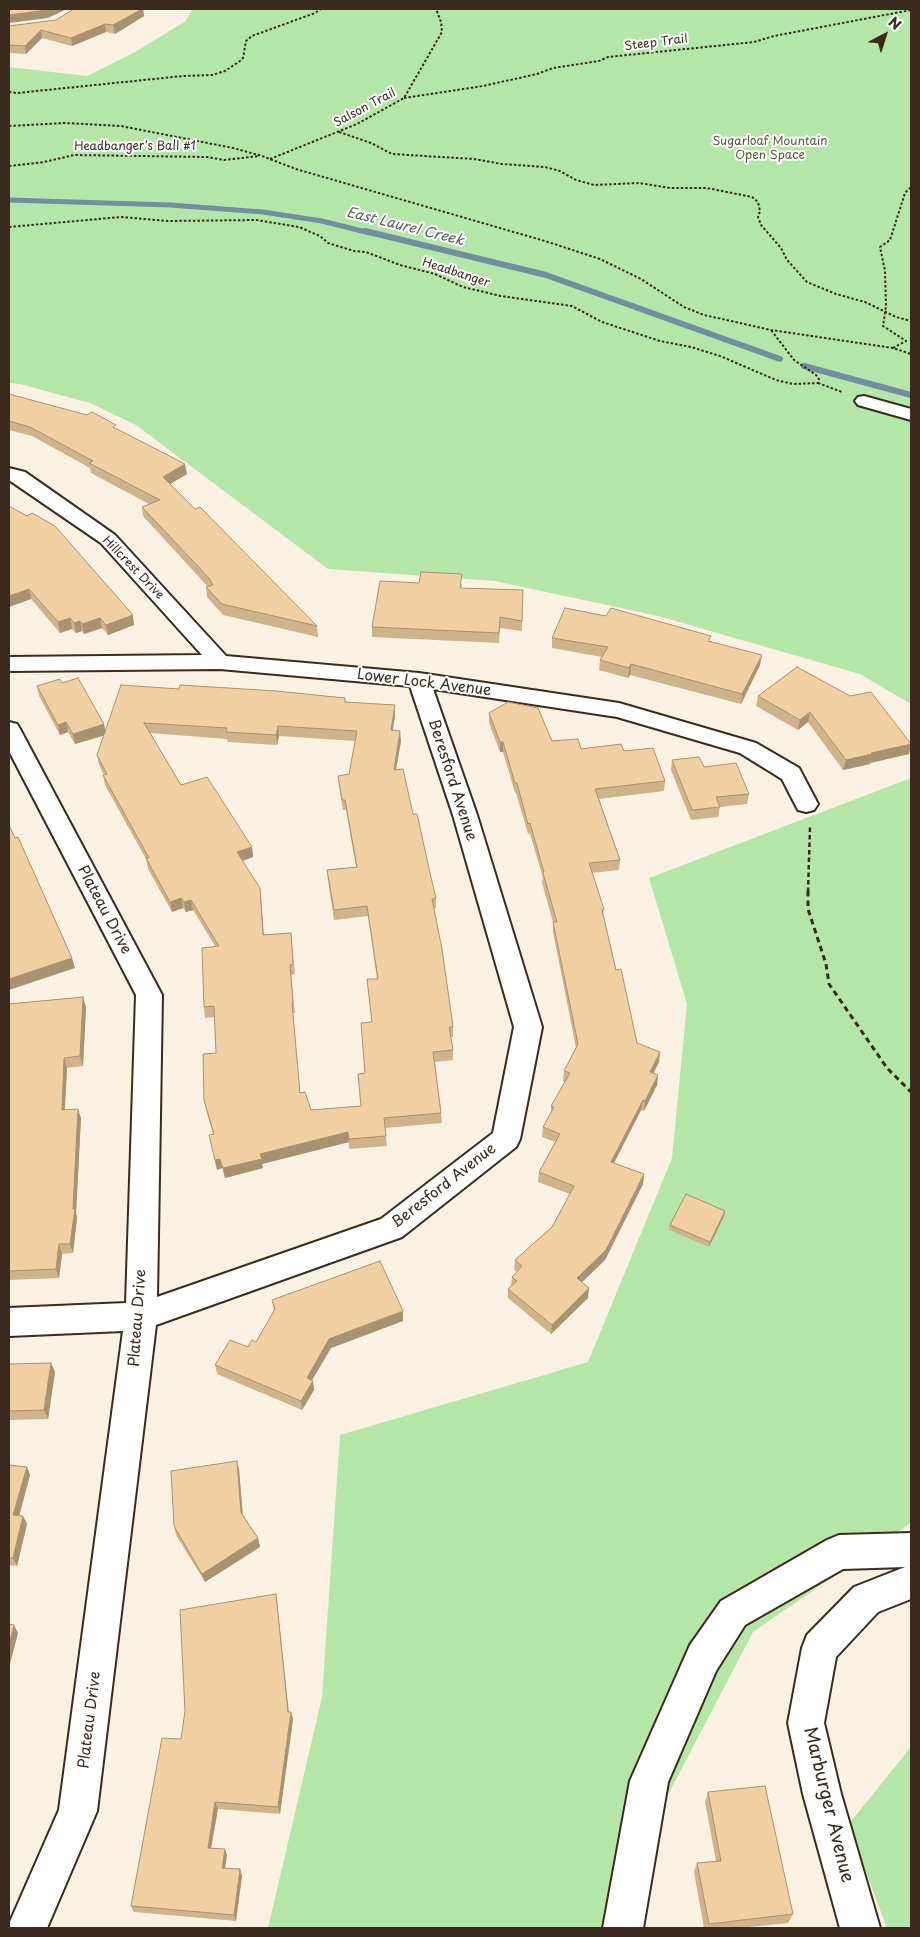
<!DOCTYPE html>
<style>
body{margin:0}
#map{position:relative;width:920px;height:1937px;overflow:hidden;background:#faf1e3;font-family:"Playpen Sans",sans-serif}
canvas{display:block}
.frame{position:absolute;inset:0;border:10px solid #3b2a1e;pointer-events:none}
.north{position:absolute;left:860px;top:10px;width:50px;height:50px;-webkit-text-stroke:4px #fff;paint-order:stroke;rotate:40deg;font-size:14px;font-weight:700;line-height:20px;text-align:center;color:#3b2a1e}
.north::after{content:'';display:block;margin:auto;width:18px;height:22px;background:#3b2a1e;clip-path:polygon(50% 0,100% 100%,50% 72%,0 100%)}
</style>
<div id="map">
<canvas width="920" height="1937"></canvas>
<div class="frame"></div>
<div class="north">N</div>
</div>
<script>
const ctx = document.querySelector('canvas').getContext('2d');
ctx.lineJoin = 'round';
function fill(path, color) { ctx.fillStyle = color; ctx.fill(path, 'evenodd'); }
const shape = rows => new Path2D(rows.map(r => 'M' + r).join(''));
function trace(path, color, width, dash) { ctx.strokeStyle = color; ctx.lineWidth = width; ctx.lineCap = dash ? 'butt' : 'round'; ctx.setLineDash(dash || []); ctx.stroke(path); }
function write(font, color, halo, rows, align = 'center') {
  ctx.font = font + ' "Playpen Sans",sans-serif'; ctx.lineWidth = 4; ctx.setLineDash([]); ctx.textBaseline = 'middle'; ctx.strokeStyle = halo; ctx.fillStyle = color; for (const [text, x, y, turn = 0] of rows) {
    ctx.save(); ctx.translate(x, y); ctx.rotate((+turn || 0) * Math.PI / 180); ctx.textAlign = isNaN(turn) ? turn : align; if (halo) ctx.strokeText(text, 0, 0); ctx.fillText(text, 0, 0); ctx.restore();
  }
}
fill(shape([
 [192,9,911,9,911,704,860,674,658,616,495,581,328,569,136,425,90,403,20,384,9,383,9,67,87,76,135,52,186,21],
 [911,778,911,1523,753,1632,659,1812,641,1928,268,1928,322,1697,340,1435,588,1362,672,1158,687,1004,649,878],
 [911,1747,911,1928,887,1928,848,1825]
]), '#b4e7a7');
trace(shape([
 [9,200,170,205,263,212,322,221,370,233]
]), '#738ea1', 5);
trace(shape([
 [365,231,546,275,780,359],
 [804,366,911,395]
]), '#738ea1', 6);
const street = shape([
 [864,396,911,409,911,420,858,405,855,401,858,397,864,396],
 [9,468,25,472,115,535,226,656,419,673,619,703,756,743,799,768,818,804,814,810,806,812,798,810,782,779,740,753,617,717,433,689,477,815,542,1027,520,1139,516,1147,402,1237,156,1325,97,1811,47,1928,9,1928,9,1924,59,1810,123,1331,9,1336,9,1308,126,1303,136,995,9,751,9,722,17,724,20,729,162,995,157,1297,381,1219,493,1133,514,1027,453,815,410,686,220,669,9,671,9,657,202,655,101,543,9,480,9,468],
 [911,1533,911,1599,878,1612,836,1657,824,1723,841,1794,880,1928,840,1928,803,1794,788,1723,802,1648,807,1635,854,1587,905,1567,843,1569,745,1625,716,1671,668,1782,643,1928,603,1928,630,1781,690,1645,721,1601,827,1540,839,1535,911,1533]
]);
trace(street, '#3b2a1e', 4);
trace(shape([
 [9,92,17,93,183,76,212,75,225,71,240,61,243,58,246,41,252,36,315,13,321,9],
 [404,98,483,86,537,74,553,68,599,61,608,57,754,42,774,36,911,10],
 [9,126,65,123,121,126,233,148,262,156,296,169,545,241,600,259,641,279,684,307,704,315,771,330,893,348,911,354],
 [339,132,371,143,392,154,474,159,502,164,545,167,560,171,576,180,594,185,639,183,670,188,707,188,752,197,758,202,760,211,758,217,761,225,781,248,787,260,807,282,836,294,865,302,896,317,911,321],
 [270,159,357,124,404,98,442,32,441,22,436,9],
 [9,166,44,162,74,155,207,157,224,160,259,156],
 [9,227,121,217,168,221,256,220,299,227,320,236,328,243,354,251,366,252,400,265,435,274,463,287,501,296,572,306,602,322,660,341,691,347,720,356,776,380,793,384,818,383,819,379,816,375,794,360,771,330],
 [893,348,906,341,883,326,886,306,885,271,880,247,890,240,905,193,911,187],
 [818,383,842,392]
]), '#3b2a1e', 2, [2.5, 2]);
trace(shape([
 [808,892,810,827]
]), '#3b2a1e', 2.5, [4.5, 3]);
trace(shape([
 [808,891,808,909,826,964,829,984,887,1068,911,1092]
]), '#3b2a1e', 3, [5.5, 4]);
fill(street, '#fff');
fill(shape([
 [74,9,143,9,144,16,115,34,106,32,72,46,42,38,26,54,9,53,9,26,56,20],
 [9,394,116,428,187,474,170,484,195,509,317,626,318,637,223,615,207,597,206,587,208,587,143,516,142,507,149,504,91,473,90,468,32,436,9,430],
 [9,506,134,625,108,635,102,628,84,634,82,631,76,633,72,629,60,633,31,599,9,607],
 [462,584,461,588,523,590,522,631,500,628,499,643,372,637,372,627],
 [552,638,710,641,760,665,741,704,630,675,628,678,599,670,600,660,602,657,552,648],
 [797,667,909,754,870,763,870,764,843,770,808,722,798,730,756,706,758,696],
 [62,683,104,724,105,730,179,689,345,698,346,702,395,715,393,730,401,741,396,770,413,814,436,898,436,908,434,909,453,1027,453,1037,451,1037,453,1050,453,1060,435,1062,441,1113,442,1123,385,1128,387,1146,349,1149,349,1142,262,1164,263,1168,225,1178,222,1168,217,1170,209,1135,213,1134,206,1110,204,1100,216,1053,215,1017,205,1018,204,1007,215,946,193,910,186,912,183,908,172,912,148,869,146,859,105,785,103,775,104,775,99,765,97,755,104,735,75,744,68,732,60,735,39,696,37,686],
 [150,733,227,739,228,742,277,745,279,736,355,741,349,774,338,776,339,786,343,810,346,810,356,867,327,870,328,880,334,920,368,916,377,979,367,979,372,1022,361,1106,311,1110,300,1093,293,1013,295,1013,291,975,295,974,291,933,264,935,261,898,243,861,253,857,252,847,181,785],
 [489,713,552,741,581,749,624,751,665,781,664,791,599,799,620,860,619,870,592,873,604,909,603,914,616,970,637,1043,659,1062,653,1073,658,1075,657,1085,644,1111,641,1110,614,1163,644,1174,643,1184,605,1260,582,1282,588,1298,551,1334,508,1298,508,1289,511,1286,512,1277,517,1272,514,1270,515,1260,552,1227,570,1194,538,1182,539,1172,555,1142,542,1137,543,1127,551,1113,551,1106,565,1082,563,1081,564,1071,576,1048,553,932,553,922,542,883,543,878,530,834,528,834,516,793,515,793,503,752,500,752,489,723],
 [672,760,704,767,749,794,747,804,720,807,718,817,691,820,671,770],
 [9,1004,86,1007,83,1066,67,1068,65,1110,81,1118,76,1213,77,1218,73,1253,62,1254,59,1278,9,1280],
 [725,1211,724,1216,709,1247,669,1230,670,1225],
 [272,1300,403,1321,331,1348,312,1380,314,1390,302,1410,217,1374,215,1365,248,1347,256,1342,274,1311],
 [9,1364,55,1372,48,1419,9,1420],
 [9,1465,27,1467,30,1475,19,1516,27,1524,17,1566,9,1565],
 [239,1469,243,1515,258,1538,260,1547,205,1582,176,1535,174,1526],
 [276,1594,277,1602,289,1712,291,1712,293,1719,280,1814,218,1809,211,1848,227,1855,225,1868,240,1869,242,1876,236,1921,134,1912,131,1906,181,1739],
 [708,1792,793,1914,788,1923,739,1928,704,1928,694,1872,697,1863,716,1861,705,1802]
]), '#ceb38b');
fill(shape([
 [50,9,67,9,48,18,9,23,9,15],
 [142,9,143,9,144,16,115,34,113,25],
 [105,24,106,32,72,46,71,38],
 [41,30,42,38,26,54,25,46],
 [185,464,187,474,165,487,163,477],
 [29,589,31,599,9,607,9,596],
 [133,615,134,625,108,635,106,625],
 [70,618,72,629,60,633,58,622],
 [100,618,102,628,84,634,82,624],
 [80,621,82,631,76,633,74,623],
 [762,655,760,665,741,704,742,694],
 [631,664,630,675,628,678,629,668],
 [395,705,395,715,391,740,391,730],
 [810,712,808,722,798,730,800,720],
 [66,722,68,732,60,735,58,725],
 [104,724,106,735,75,744,73,734],
 [278,726,279,736,277,745,276,735],
 [400,731,401,741,394,780,394,770],
 [500,742,503,742,503,752,500,752],
 [911,744,909,754,870,763,870,764,843,770,846,760,871,753],
 [252,847,253,857,239,862,237,852],
 [260,888,261,898,264,945,263,935],
 [181,898,183,908,172,912,170,902],
 [191,900,193,910,186,912,184,902],
 [72,958,75,968,9,990,9,979],
 [83,997,86,1007,83,1066,80,1056],
 [660,1052,659,1062,649,1082,650,1072],
 [64,1058,67,1068,64,1120,62,1110],
 [658,1075,657,1085,644,1111,645,1101],
 [643,1100,641,1110,610,1171,611,1162],
 [78,1109,81,1118,76,1213,77,1218,73,1253,70,1244],
 [348,1132,349,1142,262,1164,263,1168,225,1178,223,1168,260,1154],
 [220,1159,222,1168,217,1170,215,1160],
 [644,1174,643,1184,605,1260,576,1288,577,1278],
 [725,1211,724,1216,709,1247,710,1242],
 [59,1244,62,1254,59,1278,56,1269],
 [589,1288,588,1298,551,1334,552,1325],
 [403,1311,403,1321,331,1348,308,1387,307,1378,329,1339],
 [51,1363,55,1372,48,1419,44,1410],
 [313,1381,314,1390,302,1410,301,1401],
 [237,1461,239,1469,243,1521,241,1513],
 [27,1467,30,1475,17,1524,13,1515],
 [23,1516,27,1524,17,1566,13,1558],
 [258,1538,260,1547,205,1582,202,1574],
 [276,1594,277,1602,289,1719,288,1712],
 [14,1625,18,1633,9,1668,9,1644],
 [291,1712,293,1719,280,1814,278,1807],
 [215,1802,218,1809,210,1854,208,1848],
 [225,1849,227,1855,224,1874,222,1868],
 [240,1869,242,1876,236,1921,234,1915]
]), '#a89271');
const building = shape([
 [9,9,50,9,47,10,9,15,9,9],
 [74,9,142,9,113,25,105,24,71,38,41,30,25,46,9,45,9,26,56,20,74,9],
 [9,394,87,415,92,412,116,425,113,427,185,464,163,477,195,509,200,507,317,626,222,604,206,587,213,585,209,578,142,507,160,500,89,463,93,461,30,427,9,421,9,394],
 [9,506,27,516,32,513,55,526,133,615,106,625,100,618,82,624,80,621,74,623,70,618,58,622,29,589,9,596,9,506],
 [421,572,462,574,460,588,523,590,522,621,500,617,499,633,372,627,380,581,419,583,421,572],
 [565,608,606,616,611,608,711,636,708,641,762,655,742,694,631,664,629,668,600,660,608,647,552,638,565,608],
 [797,667,850,696,871,692,911,744,871,753,872,754,846,760,810,712,800,720,758,696,797,667],
 [78,678,104,724,73,734,66,722,58,725,37,686,60,679,62,683,78,678],
 [121,685,179,689,180,685,276,691,345,698,345,702,395,705,391,730,400,731,394,770,403,769,413,814,417,814,430,873,436,898,432,899,442,949,453,1027,449,1027,453,1050,433,1052,441,1113,384,1118,386,1136,349,1139,348,1132,260,1154,262,1159,223,1168,220,1159,215,1160,209,1135,214,1134,204,1100,203,1054,216,1053,214,1006,204,1007,202,948,219,946,191,900,184,902,181,898,170,902,146,858,149,858,103,775,107,774,97,755,121,685],
 [144,723,227,728,226,732,276,735,278,726,357,731,349,774,338,776,342,800,345,800,357,867,327,870,334,910,367,906,378,979,367,979,372,1022,361,1023,365,1073,358,1074,361,1106,311,1110,305,1092,300,1093,292,1003,293,1003,290,965,293,964,291,933,263,935,260,888,237,852,252,847,207,777,181,785,144,723],
 [508,702,538,708,552,741,578,739,581,749,621,744,624,751,653,748,665,781,595,789,620,860,589,863,604,909,602,910,616,970,621,969,637,1043,660,1052,650,1072,658,1075,645,1101,643,1100,611,1162,644,1174,606,1250,577,1278,589,1288,552,1325,508,1289,517,1281,512,1277,522,1266,515,1260,552,1227,574,1186,539,1172,560,1134,543,1127,554,1107,551,1106,570,1073,564,1071,578,1044,553,922,557,922,543,873,544,872,530,823,528,824,517,783,515,783,503,742,500,742,489,713,508,702],
 [699,757,704,767,736,763,749,794,716,797,720,807,692,810,672,760,699,757],
 [9,825,15,838,18,837,72,958,9,979,9,825],
 [83,997,80,1056,64,1058,62,1110,78,1109,73,1209,75,1209,70,1244,59,1244,56,1269,9,1271,9,1004,83,997],
 [686,1194,725,1211,710,1242,670,1225,686,1194],
 [380,1261,403,1311,329,1339,307,1378,313,1381,301,1401,215,1365,230,1340,248,1347,252,1340,256,1342,275,1309,272,1300,380,1261],
 [51,1363,44,1410,9,1411,9,1364,51,1363],
 [237,1461,241,1513,258,1538,202,1574,174,1526,171,1471,237,1461],
 [9,1465,27,1467,13,1515,23,1516,13,1558,9,1558,9,1465],
 [276,1594,288,1712,291,1712,278,1807,215,1802,208,1848,225,1849,222,1868,240,1869,234,1915,131,1906,162,1738,181,1739,185,1711,180,1610,276,1594],
 [9,1624,14,1625,9,1644,9,1624],
 [765,1786,793,1914,709,1924,697,1863,721,1861,708,1792,765,1786]
]);
fill(building, '#f0d0a2');
trace(building, '#a89271', 1);
write('12px', '#3b2a1e', '#fff', [
 ["Steep Trail",656,43,-7],
 ["Salson Trail",365,108,-28],
 ["Headbanger's Ball #1",135,147],
 ["Headbanger",456,273,18],
 ["Hillcrest Drive",133,568,46]
]);
write('12px', '#595940', '#fff', [
 ["Sugarloaf Mountain",770,142],
 ["Open Space",770,156]
]);
write('italic 14px', '#575c60', '#fff', [
 ["East Laurel Creek",405,227,14]
]);
write('15px', '#3b2a1e', '#fff', [
 ["Lower Lock Avenue",424,683,7],
 ["Beresford Avenue",452,780,72],
 ["Plateau Drive",104,910,62],
 ["Beresford Avenue",444,1186,-38],
 ["Plateau Drive",138,1318,-86],
 ["Plateau Drive",90,1720,-83]
]);
write('18px', '#3b2a1e', '#fff', [
 ["Marburger Avenue",828,1805,76]
]);
</script>
